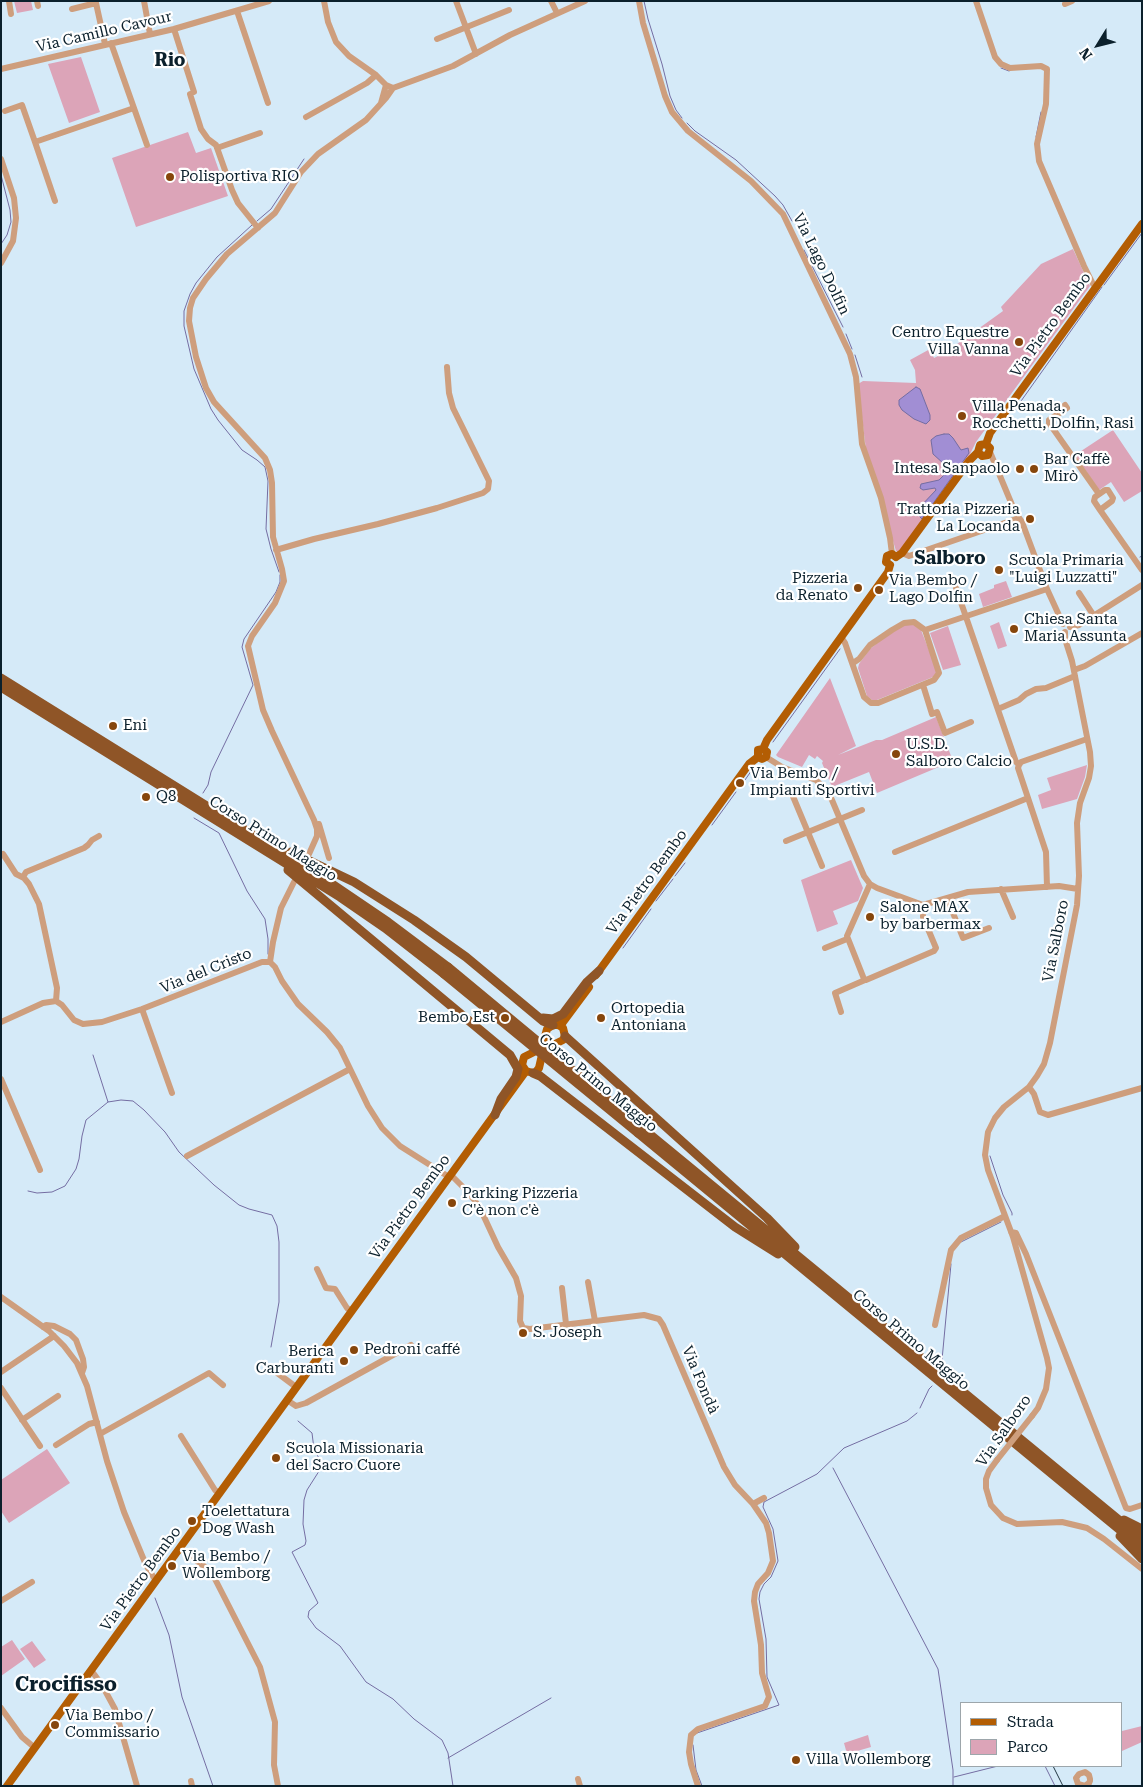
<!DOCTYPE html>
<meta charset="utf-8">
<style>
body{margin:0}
#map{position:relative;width:1143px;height:1787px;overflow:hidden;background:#d5eaf8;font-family:"Roboto Serif",serif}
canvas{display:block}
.frame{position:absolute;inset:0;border:2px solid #0b202c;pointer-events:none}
.legend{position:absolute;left:960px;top:1702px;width:162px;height:65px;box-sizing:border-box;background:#fff;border:1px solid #9da6ab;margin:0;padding:6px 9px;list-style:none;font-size:15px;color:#0b202c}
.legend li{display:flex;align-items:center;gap:10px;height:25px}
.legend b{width:25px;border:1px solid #9da6ab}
.north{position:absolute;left:1073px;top:20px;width:50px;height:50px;-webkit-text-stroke:4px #fff;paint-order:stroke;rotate:234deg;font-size:14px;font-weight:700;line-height:20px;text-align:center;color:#0b202c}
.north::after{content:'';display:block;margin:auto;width:18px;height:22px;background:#0b202c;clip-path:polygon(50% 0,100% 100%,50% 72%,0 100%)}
</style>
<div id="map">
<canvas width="1143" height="1787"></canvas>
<div class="frame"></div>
<ul class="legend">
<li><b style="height:6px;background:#b35d03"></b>Strada</li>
<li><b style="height:14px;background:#dca4b8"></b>Parco</li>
</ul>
<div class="north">N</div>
</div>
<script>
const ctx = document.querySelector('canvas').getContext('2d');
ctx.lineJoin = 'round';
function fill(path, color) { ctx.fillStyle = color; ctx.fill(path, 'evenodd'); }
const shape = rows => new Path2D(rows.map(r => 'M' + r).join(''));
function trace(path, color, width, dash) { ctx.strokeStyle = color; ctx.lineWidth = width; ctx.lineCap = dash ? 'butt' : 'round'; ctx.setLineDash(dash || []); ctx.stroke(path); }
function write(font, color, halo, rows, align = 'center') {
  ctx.font = font + ' "Roboto Serif",serif'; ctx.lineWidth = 4.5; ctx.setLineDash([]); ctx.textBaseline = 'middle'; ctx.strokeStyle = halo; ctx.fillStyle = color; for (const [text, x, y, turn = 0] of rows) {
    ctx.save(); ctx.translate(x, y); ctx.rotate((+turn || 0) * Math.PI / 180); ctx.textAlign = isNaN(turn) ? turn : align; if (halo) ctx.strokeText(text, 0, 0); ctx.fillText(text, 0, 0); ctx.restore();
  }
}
fill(shape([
 [14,1,31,1,33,10,17,13],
 [81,57,100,112,69,123,48,64],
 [188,132,196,153,211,148,228,196,136,227,112,158],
 [1073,249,1090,286,976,442,970,454,902,549,898,552,896,551,866,450,858,384,863,381,916,383,915,370,910,360,930,349,934,358,946,352,1003,311,1001,307,1041,264],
 [1113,430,1142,473,1142,491,1124,502,1111,482,1099,490,1075,455],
 [1006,581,1012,597,983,607,979,594,994,588,994,585],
 [999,622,1007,646,998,649,990,626],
 [913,624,921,630,936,668,936,674,933,677,877,700,872,700,867,696,858,668,859,664,870,649,881,640,904,625],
 [948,626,961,665,943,670,930,633],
 [830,678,856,746,838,755,876,740,882,740,936,717,953,761,877,793,869,772,832,787,822,763,823,761,817,756,815,759,809,755,802,767,778,757,776,755],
 [1087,765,1085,777,1077,799,1042,809,1038,795,1051,790,1047,778],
 [851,860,863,888,858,901,833,911,838,924,817,932,801,880],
 [47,1449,70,1483,9,1523,1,1511,1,1480],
 [12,1640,25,1659,1,1676,1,1647],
 [32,1641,46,1660,34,1668,20,1649],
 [1142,1726,1142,1742,1122,1751,1122,1731],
 [868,1735,871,1747,847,1754,844,1743]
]), '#dca4b8');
const water = shape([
 [916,387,920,389,930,415,930,420,926,424,914,419,902,410,899,405,899,400,916,387],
 [944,434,949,434,953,438,961,450,968,448,969,453,922,519,920,517,919,508,936,490,935,488,923,490,920,488,921,484,939,480,945,474,946,469,944,464,933,454,931,440,936,436,944,434]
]);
fill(water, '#a18ed4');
trace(water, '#746da2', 1);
trace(shape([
 [644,1,648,19,662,64,670,96,676,110,682,118],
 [1001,68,1009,71],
 [687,123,695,131,736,160,775,196,783,205,792,221],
 [1036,137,1041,112],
 [1,175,10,210,11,222,7,235,1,244],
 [257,221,271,209,304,159],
 [252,225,217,257,196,283,190,294,184,311,184,326,194,369,211,409,218,420,242,450,257,460,265,467,268,481,266,529,271,549,279,572],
 [804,250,843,327],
 [1104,285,1142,233],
 [846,334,852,349],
 [855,355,862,377],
 [1014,411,1102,287],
 [1140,557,1142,556],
 [773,742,840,649],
 [745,780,754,767],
 [203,793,208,785,211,772,253,685,242,647,244,639,276,592,280,582,280,575],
 [194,818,219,833,247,891,265,919,268,939,268,954],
 [712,825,736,792],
 [675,876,685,863],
 [656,901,673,879],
 [623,948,651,909],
 [93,1055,108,1102,121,1100,133,1101,144,1110,165,1132,179,1152,214,1185,239,1205,249,1209,272,1215,277,1226,279,1242,279,1302,271,1347],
 [990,1156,1003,1195,1012,1213,1012,1215],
 [28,1191,37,1193,52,1192,65,1186,76,1169,79,1159,82,1136,86,1120,108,1102],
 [961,1242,1001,1222],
 [942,1360,951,1264],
 [920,1408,929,1389,932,1386],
 [298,1421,312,1433,314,1449,322,1464,321,1468,307,1490,304,1500,303,1524,306,1541,305,1545,292,1552,318,1603,309,1611,308,1617,316,1628,340,1646,366,1682,393,1699,414,1719,442,1740,448,1753,453,1786],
 [833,1468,938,1669,953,1770,953,1786],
 [155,1598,169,1635,182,1697,213,1786],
 [697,1733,779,1705,767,1677,766,1639,759,1599,760,1592,764,1584,771,1577,778,1561,773,1529,763,1507,764,1502,817,1474,844,1448,907,1421,917,1413],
 [693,1745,696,1770,702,1786],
 [448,1758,551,1698],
 [1045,1766,1055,1786],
 [954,1777,998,1766]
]), '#746da2', 1);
trace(shape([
 [9,1,11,14],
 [37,1,38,6],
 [144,1,150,34],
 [324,1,328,22,336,42,349,56,376,75,386,85,393,88,453,66,510,35,585,1],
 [456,1,476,54],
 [551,1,557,13],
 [639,1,643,23,665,96,672,112,688,131,751,181,783,214,850,354,856,377,862,444,881,498,890,538,892,554],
 [976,1,995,57,1001,64,1010,68,1041,66,1047,69,1046,104,1037,144,1039,161,1084,266,1093,284,1096,286],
 [1065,4,1072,1],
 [72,9,96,3,105,44],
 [237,11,268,103],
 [174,29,194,92],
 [437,39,509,10],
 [111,43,147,145],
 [1,69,174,29,269,1],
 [190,94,201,129,208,139,216,145,232,190,238,203,258,228],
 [381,103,386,85],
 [5,111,22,105,35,142],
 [306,117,367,83,376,75],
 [217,148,260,133],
 [1,159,14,198,16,218,13,241,1,263],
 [228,180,249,173],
 [55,201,35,142,134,108],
 [1065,405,1067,408,1049,420,1049,423,1099,494],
 [990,452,1015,512,1022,522,1047,589,1063,624],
 [1100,510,1112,501,1113,498,1108,490,1105,490,1095,497,1094,501,1100,510,1142,570],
 [276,550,314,539,378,524,437,508,483,493,488,489,489,481,453,408,449,393,447,367],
 [902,553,909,556,1019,518],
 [956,588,1016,762,1019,765,1018,768,1046,852,1047,887],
 [1079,593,1094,616],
 [1070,627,1079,625,1142,585],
 [925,630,1047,589],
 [841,637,845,643,864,697,871,703,878,703,934,680,939,673,925,630,914,622,904,623,892,630,870,645,859,659,853,663],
 [1074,670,1085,666,1142,633],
 [923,685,932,714,937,712,945,733,971,722],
 [998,709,1019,700,1026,694,1036,689,1046,688,1075,676],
 [766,757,782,767,816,780,829,793,864,876,870,884,877,888,923,905,968,892,1059,886,1078,889],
 [1019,765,1021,762,1087,739],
 [792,794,822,866],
 [319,824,329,858],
 [786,841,862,810],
 [895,852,1028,798],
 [3,854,16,874,24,878,29,884,39,904,57,988,56,1001],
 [309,854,317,836,317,829,314,820,272,731,263,710,248,646,252,636,275,603,284,581,282,569,273,537,272,483,270,470,265,458,214,402,206,388,196,357,189,321,190,308,193,298,206,279,227,254,275,213,301,172,318,154,366,120,386,98,393,88],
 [23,877,26,872,84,848,88,845,92,840,99,836],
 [870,884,847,936,864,979,866,980,934,951,936,948,923,917,923,905],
 [1001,889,1013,917],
 [947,898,963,938,989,928],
 [825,948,847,939],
 [270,962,273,942,281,908,294,882],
 [142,1009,172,1093],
 [841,1012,835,993,865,980],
 [1,1022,43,1003,56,1001,62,1005,74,1020,83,1024,102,1022,142,1009,262,962,270,962,275,967,282,981,298,1004,327,1032,340,1048,368,1106,382,1128,400,1146,449,1177],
 [1,1079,40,1170],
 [1029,1087,1034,1094,1040,1112,1048,1115,1142,1088],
 [187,1156,350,1069],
 [451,1175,467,1191,479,1206,498,1247,516,1278,521,1296,520,1321,523,1328,530,1329,644,1315,659,1319,663,1325,724,1467,735,1485,753,1504,766,1523,769,1533,773,1561,768,1573,758,1584,755,1592,754,1601,761,1645,762,1673,769,1697,765,1706,698,1729,691,1735,689,1752,691,1764,698,1786],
 [1011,1232,1016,1233,1026,1254,1126,1508,1130,1509,1142,1505],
 [317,1269,326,1288,335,1289,347,1308,351,1311],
 [588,1282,595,1321],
 [562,1288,566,1324],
 [1,1297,49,1331,64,1346,77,1363,87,1386,107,1461,124,1512,146,1565,156,1581],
 [935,1325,951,1250,961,1238,1005,1216],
 [43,1327,46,1325,54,1326,70,1334,76,1340,83,1359,84,1367,82,1373],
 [272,1369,296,1387],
 [1,1372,54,1336],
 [1,1388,40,1446],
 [287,1400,296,1406,306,1403,411,1345],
 [1032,1416,1038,1408,1046,1389,1049,1368,1047,1358,1013,1237,988,1170,985,1155,988,1132,995,1118,1004,1107,1029,1087,1037,1076,1044,1064,1050,1043,1077,905,1079,876,1077,823,1080,803,1089,778,1091,766,1090,752,1072,661,1065,639,1065,632],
 [22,1420,58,1396],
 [100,1434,209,1373,223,1385],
 [181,1436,215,1490,219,1493],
 [56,1445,89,1424,97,1422],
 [997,1460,989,1471,986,1479,986,1488,991,1505,1003,1518,1017,1524,1062,1522,1087,1528,1104,1539,1142,1569],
 [753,1504,764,1498],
 [180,1548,209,1570,215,1579,260,1667,275,1722,274,1765,278,1786],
 [1,1601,32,1582],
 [91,1670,102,1685,115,1709,137,1786],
 [1,1708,22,1737,35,1748],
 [578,1779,580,1786],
 [191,1781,192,1786],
 [1087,1786,1090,1781,1090,1779,1089,1775,1085,1772,1079,1774,1076,1778,1078,1784,1085,1786,1089,1783]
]), '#ce9e7d', 6);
trace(shape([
 [986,444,990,433,1142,224],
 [978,452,982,456,988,455,990,448,986,444],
 [896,557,902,553,969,461,978,452,980,445,986,444],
 [890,565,886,562,887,556,892,554,896,557],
 [758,757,762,759,766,757,767,752,763,749],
 [596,975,749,764,758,757,758,750,763,749,767,740,888,572,890,565],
 [553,1025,559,1025,563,1028,565,1036,563,1040,549,1047,542,1055,539,1068,536,1072,533,1073,526,1071,522,1065,524,1057,536,1051,544,1040,547,1029,553,1025],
 [560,1026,589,987],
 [7,1786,526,1071]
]), '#b35d03', 8);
trace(shape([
 [1,678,329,882,388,922,448,967],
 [1,687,340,897,385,928,444,974],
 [291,852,354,882,414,920,466,957,543,1021,553,1025],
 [288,870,510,1055,518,1069,516,1077,501,1099,495,1115],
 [543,1018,553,1019,563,1014,587,982,599,971],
 [565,1036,767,1218,795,1247],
 [533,1073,540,1076,735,1227,778,1254],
 [642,1128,1142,1539],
 [638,1133,1142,1548],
 [1124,1520,1142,1529],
 [1120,1536,1142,1559]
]), '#8f5527', 9);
trace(shape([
 [1053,1766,1063,1786]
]), '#213642', 1);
trace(shape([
 [997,1460,1032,1416]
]), '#ce9e7d', 6);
trace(shape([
 [448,967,642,1128],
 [444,974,638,1133]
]), '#8f5527', 9);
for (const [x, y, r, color] of [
 [170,177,5,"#86460c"],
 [1019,342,5,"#86460c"],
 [962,416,5,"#86460c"],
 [1020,469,5,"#86460c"],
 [1034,469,5,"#86460c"],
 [1030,519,5,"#86460c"],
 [999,570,5,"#86460c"],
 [858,588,5,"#86460c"],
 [879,590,5,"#86460c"],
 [1014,629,5,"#86460c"],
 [113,726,5,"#86460c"],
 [896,754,5,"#86460c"],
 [740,783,5,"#86460c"],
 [146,797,5,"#86460c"],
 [870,917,5,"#86460c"],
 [505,1018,5,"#86460c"],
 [601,1018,5,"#86460c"],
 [452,1203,5,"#86460c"],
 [523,1333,5,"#86460c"],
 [354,1350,5,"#86460c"],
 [344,1361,5,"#86460c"],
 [276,1458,5,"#86460c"],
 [192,1521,5,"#86460c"],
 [172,1566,5,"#86460c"],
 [55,1725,5,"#86460c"],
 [796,1760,5,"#86460c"]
]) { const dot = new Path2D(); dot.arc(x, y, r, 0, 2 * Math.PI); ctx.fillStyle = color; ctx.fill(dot); trace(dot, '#fff', 2); }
write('15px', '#0b202c', '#fff', [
 ["Via Camillo Cavour",104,32,-13],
 ["Via Lago Dolfin",821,264,64],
 ["Via Pietro Bembo",1051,325,-54],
 ["Corso Primo Maggio",273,839,32],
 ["Via Pietro Bembo",647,882,-54],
 ["Via Salboro",1056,941,-79],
 ["Via del Cristo",206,971,-22],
 ["Corso Primo Maggio",598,1083,39],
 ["Via Pietro Bembo",410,1207,-54],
 ["Corso Primo Maggio",911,1340,40],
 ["Via Fondà",700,1380,67],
 ["Via Salboro",1004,1431,-55],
 ["Via Pietro Bembo",141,1579,-54]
]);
write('15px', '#0b202c', '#fff', [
 ["Polisportiva RIO",180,177],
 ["Centro Equestre",1009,333,"right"],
 ["Villa Vanna",1009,350,"right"],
 ["Villa Penada,",972,407],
 ["Rocchetti, Dolfin, Rasi",972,424],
 ["Bar Caffè",1044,460],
 ["Mirò",1044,477],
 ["Intesa Sanpaolo",1010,469,"right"],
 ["Trattoria Pizzeria",1020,510,"right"],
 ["La Locanda",1020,527,"right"],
 ["Scuola Primaria",1009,561],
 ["\"Luigi Luzzatti\"",1009,578],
 ["Pizzeria",848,579,"right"],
 ["da Renato",848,596,"right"],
 ["Via Bembo /",889,581],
 ["Lago Dolfin",889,598],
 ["Chiesa Santa",1024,620],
 ["Maria Assunta",1024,637],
 ["Eni",123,726],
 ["U.S.D.",906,745],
 ["Salboro Calcio",906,762],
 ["Via Bembo /",750,774],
 ["Impianti Sportivi",750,791],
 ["Q8",156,797],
 ["Salone MAX",880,908],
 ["by barbermax",880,925],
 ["Ortopedia",611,1009],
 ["Antoniana",611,1026],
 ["Bembo Est",495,1018,"right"],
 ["Parking Pizzeria",462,1194],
 ["C'è non c'è",462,1211],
 ["S. Joseph",533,1333],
 ["Pedroni caffé",364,1350],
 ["Berica",334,1352,"right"],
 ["Carburanti",334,1369,"right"],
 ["Scuola Missionaria",286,1449],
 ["del Sacro Cuore",286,1466],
 ["Toelettatura",202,1512],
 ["Dog Wash",202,1529],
 ["Via Bembo /",182,1557],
 ["Wollemborg",182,1574],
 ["Via Bembo /",65,1716],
 ["Commissario",65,1733],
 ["Villa Wollemborg",806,1760]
], 'left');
write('bold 18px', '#0b202c', '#fff', [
 ["Rio",170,61],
 ["Salboro",950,559]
]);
write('bold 20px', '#0b202c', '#fff', [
 ["Crocifisso",66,1685]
]);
</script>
